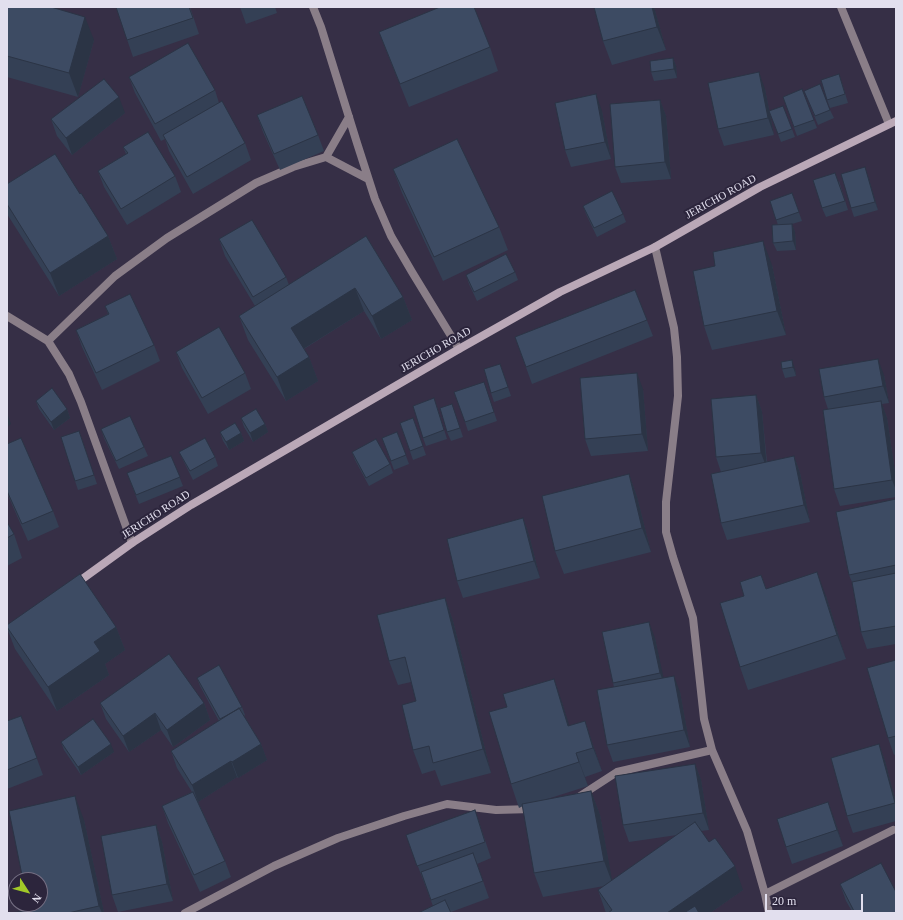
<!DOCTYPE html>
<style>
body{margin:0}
#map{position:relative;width:903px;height:920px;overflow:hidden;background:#362f46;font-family:Georgia,serif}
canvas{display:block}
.frame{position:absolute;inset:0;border:8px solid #e2dfee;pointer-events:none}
.north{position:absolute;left:8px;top:872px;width:40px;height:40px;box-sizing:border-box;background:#2c253c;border:1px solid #756f83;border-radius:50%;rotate:126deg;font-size:11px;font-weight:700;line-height:16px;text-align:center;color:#e2dfee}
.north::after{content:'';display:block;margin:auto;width:14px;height:18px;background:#a2c928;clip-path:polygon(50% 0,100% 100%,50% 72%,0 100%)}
.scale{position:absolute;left:765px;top:894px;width:98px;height:18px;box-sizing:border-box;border:2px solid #e2dfee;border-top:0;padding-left:5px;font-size:12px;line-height:14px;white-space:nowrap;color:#e2dfee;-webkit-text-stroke:3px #2c253c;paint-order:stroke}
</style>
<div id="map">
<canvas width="903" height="920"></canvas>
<div class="frame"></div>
<div class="north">N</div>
<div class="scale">20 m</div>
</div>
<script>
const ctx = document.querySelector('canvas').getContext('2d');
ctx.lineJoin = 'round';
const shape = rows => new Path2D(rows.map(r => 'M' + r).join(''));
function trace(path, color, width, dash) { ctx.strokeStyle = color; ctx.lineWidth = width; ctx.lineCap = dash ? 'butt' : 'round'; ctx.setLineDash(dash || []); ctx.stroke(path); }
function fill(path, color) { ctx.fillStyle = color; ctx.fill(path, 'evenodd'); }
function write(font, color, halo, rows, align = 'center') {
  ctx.font = font + ' Georgia,serif'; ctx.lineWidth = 4; ctx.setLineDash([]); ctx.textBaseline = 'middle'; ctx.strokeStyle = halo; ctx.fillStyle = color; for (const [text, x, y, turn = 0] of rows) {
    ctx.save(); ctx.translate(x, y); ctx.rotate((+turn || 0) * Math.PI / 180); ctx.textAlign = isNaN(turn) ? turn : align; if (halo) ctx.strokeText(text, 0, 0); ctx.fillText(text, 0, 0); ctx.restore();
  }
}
trace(shape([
 [313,7,321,27,357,143,375,199,391,236,412,272,459,349],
 [841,7,889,124],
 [326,157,368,179],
 [655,247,674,328,677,357,678,396,666,502,666,532,673,557,693,618,704,719,712,750,747,831,765,894,769,913],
 [7,316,48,341,69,374,81,402,132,543],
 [48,341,115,276,167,238,256,183,293,167,326,157,349,117],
 [577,798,617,772,712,750],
 [765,894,893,830],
 [185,913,274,866,338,838,404,816,447,804,496,810,532,809]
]), '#8a7e88', 8);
trace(shape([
 [74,585,132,543,191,505,459,349,560,292,655,247,760,187,896,121]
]), '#baa8b7', 8);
fill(shape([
 [7,7,94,40,78,97,7,77],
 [116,7,190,7,199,34,133,57],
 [240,7,275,7,277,13,246,24],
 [594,7,654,7,666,50,612,65,603,41],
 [379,32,490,47,498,71,409,107,388,55],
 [673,58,676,66,677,78,654,81,651,72],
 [129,77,215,90,219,103,245,143,251,160,193,194,169,151,165,139,161,141,135,93],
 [842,83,848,103,830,108,827,100],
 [765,89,774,135,724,146,718,129],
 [802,89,817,128,797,136,783,97],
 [804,91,830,110,834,118,818,125],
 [660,100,666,116,671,179,621,183,615,167],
 [783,106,795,137,781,142,769,111],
 [602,111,611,159,571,167,565,150],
 [125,113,72,155,57,136,51,119],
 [257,115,318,135,324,151,280,170,263,132],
 [123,147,175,176,181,192,127,225,104,187,98,171,126,154],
 [393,169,499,227,508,250,443,281,402,193],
 [868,176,878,210,854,217,851,208],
 [839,181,848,210,826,217,822,208],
 [7,184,80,194,108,236,117,259,59,296,7,214],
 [792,193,802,221,792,224,795,232,796,250,777,251,773,243,778,225,770,201],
 [583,206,623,214,626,222,597,237,586,214],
 [366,236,403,297,412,320,381,339,364,311,304,349,309,357,318,381,286,401,248,340,239,316,255,306,225,256,219,239,286,277,289,285],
 [772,265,786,335,712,350,704,326],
 [515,272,518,280,477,301,469,284,466,275],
 [635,290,653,336,532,384,515,337],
 [105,306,154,345,160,361,102,390,82,347,76,330,108,314],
 [176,352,245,373,251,389,208,414,182,368],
 [781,362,795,369,796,376,785,378,782,369],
 [500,364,511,396,494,402,491,393],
 [884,375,889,403,882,404,887,418,896,479,896,497,840,506,834,489,828,409,824,397],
 [484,382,497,421,468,431,465,422],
 [643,389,648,451,591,456,585,439],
 [756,395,762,412,767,462,794,456,800,473,810,522,727,540,721,523,721,472,716,457],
 [36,401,67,409,70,418,54,430,39,409],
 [452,404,463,437,451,441,447,432],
 [437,407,447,439,426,446,423,438],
 [241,418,265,424,268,432,253,442,244,427],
 [413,418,426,455,413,460,400,423],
 [101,429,144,447,148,456,119,469,104,438],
 [220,432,241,433,244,441,229,450,223,441],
 [397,432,409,464,394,470,382,438],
 [82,440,97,484,78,490,75,481],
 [7,444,53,511,59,527,28,541,7,493],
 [179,452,215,457,218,466,193,480],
 [352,452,390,464,393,473,369,486,355,460],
 [171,456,183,486,139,504,127,473],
 [629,474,637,497,651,552,564,574,555,551],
 [896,499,896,644,867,649,861,632,852,582,849,575],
 [523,518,529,535,540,578,463,598,457,581],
 [7,522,14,534,22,558,7,566],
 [761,575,766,588,826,596,846,659,748,690,740,667,744,596],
 [445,598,453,621,491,773,441,786,435,770,422,774,413,750,416,701,411,682,398,685,389,661],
 [7,625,116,627,125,650,105,664,109,675,57,711,15,649,7,628],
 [655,638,663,678,680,692,690,747,613,762,607,745,614,687,613,683],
 [896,660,896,754,894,755,888,738],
 [197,678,242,707,245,715,244,716,261,744,267,760,238,778,237,777,198,802,225,861,231,877,200,892,168,823,162,806,192,792,177,768,171,751,219,721,200,686],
 [562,702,569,726,585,721,593,745,602,771,585,777,588,786,541,801,591,791,600,815,612,881,677,835,629,842,623,825,695,764,701,780,709,830,701,831,743,890,710,913,606,913,598,890,604,886,543,897,534,873,523,806,519,808,511,784],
 [100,703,204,703,210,720,173,747,161,730,129,752,106,719],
 [21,716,43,775,7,789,7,721],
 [61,742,114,752,81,775,64,750],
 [879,744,885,761,896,803,896,821,853,833,847,816],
 [475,810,491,858,477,864,489,898,451,912,433,906,406,835],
 [834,818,843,846,792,864,786,847],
 [84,820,104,913,12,913,30,910],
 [156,825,162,842,173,901,118,912,112,895],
 [840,884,896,913,853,913,846,901]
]), '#344055');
fill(shape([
 [652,7,654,7,666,50,657,27],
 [85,17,94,40,78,97,69,73],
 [673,58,676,66,677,78,674,69],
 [759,72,765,89,774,135,768,118],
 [596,94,602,111,611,159,605,142],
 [119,97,125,113,72,155,66,138],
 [660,100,666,116,671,179,665,162],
 [865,167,868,176,878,210,875,202],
 [792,224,795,232,796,250,793,241],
 [108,236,117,259,59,296,50,273],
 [763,241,772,265,786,335,777,311],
 [355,288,364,311,300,351,291,328],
 [403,297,412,320,381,339,372,316],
 [309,357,318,381,286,401,277,377],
 [878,359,884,375,889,403,883,386],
 [792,360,795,369,796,376,793,367],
 [637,373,643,389,648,451,642,434],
 [756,395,762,412,767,469,761,453],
 [881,401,887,418,896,479,896,490,892,480],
 [67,409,70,418,54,430,51,422],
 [7,413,11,424,7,427],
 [265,424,268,432,253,442,250,433],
 [241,433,244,441,229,450,226,442],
 [794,456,800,473,810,522,804,505],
 [629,474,637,497,651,552,642,528],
 [523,518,529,535,540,578,534,561],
 [817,572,826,596,846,659,837,635],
 [445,598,453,621,491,773,483,749],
 [649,622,655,638,666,689,660,673],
 [116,627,125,650,105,664,109,675,57,711,48,687,94,642],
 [674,676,680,692,690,747,684,730],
 [554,679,562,702,577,750,568,726],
 [204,703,210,720,173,747,167,730],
 [155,713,161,730,129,752,123,736],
 [585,721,593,745,602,771,593,748],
 [111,744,114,752,81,775,78,767],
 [261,744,267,760,238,778,232,762],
 [879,744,885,761,896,803,896,807],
 [576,753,585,777,588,786,579,762],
 [231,761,237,777,198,802,192,785],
 [695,764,701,780,709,830,703,813],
 [591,791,600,815,613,885,604,861],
 [75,796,84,820,104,913,102,913,99,906],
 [828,802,834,818,843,846,837,830],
 [156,825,162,842,173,901,167,884],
 [735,866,743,890,710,913,667,913]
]), '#2b3445');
const building = shape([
 [7,7,51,7,85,17,69,73,7,56,7,7],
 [116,7,189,7,193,18,127,40,116,7],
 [440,7,474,7,490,47,400,84,379,32,440,7],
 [594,7,652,7,657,27,603,41,594,7],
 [188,43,215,90,155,124,129,77,188,43],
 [673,58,674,69,651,72,650,61,673,58],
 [759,72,768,118,718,129,708,83,759,72],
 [839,74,845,94,827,100,821,80,839,74],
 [104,79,119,97,66,138,51,119,104,79],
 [820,84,830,110,815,116,804,91,820,84],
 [802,89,814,120,794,127,783,97,802,89],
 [596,94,605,142,565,150,555,103,596,94],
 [302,96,318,135,274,154,257,115,302,96],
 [660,100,665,162,615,167,610,104,660,100],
 [222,101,245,143,187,177,163,135,222,101],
 [783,106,792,129,778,134,769,111,783,106],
 [148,132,175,176,121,209,98,171,128,153,123,147,148,132],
 [457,139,499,227,434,257,393,169,457,139],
 [55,154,80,194,81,193,108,236,50,273,7,204,7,184,55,154],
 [865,167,875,202,851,208,841,174,865,167],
 [835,173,845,201,822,208,813,180,835,173],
 [612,191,623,214,594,228,583,206,612,191],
 [792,193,799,212,776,220,770,201,792,193],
 [252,220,286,277,253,297,219,239,252,220],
 [792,224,793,241,773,243,772,225,792,224],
 [366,236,403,297,372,316,355,288,291,328,309,357,277,377,239,316,366,236],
 [763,241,777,311,704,326,693,271,715,266,713,252,763,241],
 [506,254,515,272,474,292,466,275,506,254],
 [635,290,647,320,526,367,515,337,635,290],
 [130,294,154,345,96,373,76,330,109,314,105,306,130,294],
 [219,327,245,373,202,398,176,352,219,327],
 [878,359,883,386,824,397,819,369,878,359],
 [792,360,793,367,782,369,781,362,792,360],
 [500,364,508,387,491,393,484,369,500,364],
 [637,373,642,434,585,439,580,378,637,373],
 [484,382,494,412,465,422,454,392,484,382],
 [52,388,67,409,51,422,36,401,52,388],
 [756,395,761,453,716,457,711,399,756,395],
 [434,398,444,430,423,438,413,406,434,398],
 [881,401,892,480,834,489,823,410,881,401],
 [452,404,460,428,447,432,440,408,452,404],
 [256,409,265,424,250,433,241,418,256,409],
 [130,416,144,447,116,461,101,429,130,416],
 [413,418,423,446,410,451,400,423,413,418],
 [235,423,241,433,226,442,220,432,235,423],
 [79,431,94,475,75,481,61,437,79,431],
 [397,432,406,455,391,461,382,438,397,432],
 [21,438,53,511,22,524,7,491,7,444,21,438],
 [205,438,215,457,190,471,179,452,205,438],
 [376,439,390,464,366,478,352,452,376,439],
 [171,456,180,477,136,495,127,473,171,456],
 [794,456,804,505,721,523,711,474,794,456],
 [629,474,642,528,555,551,542,496,629,474],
 [896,499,896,565,849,575,836,512,896,499],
 [523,518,534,561,457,581,447,539,523,518],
 [7,522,14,534,7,538,7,522],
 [817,572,837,635,740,667,720,603,744,596,740,582,761,575,766,589,817,572],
 [896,573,896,626,861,632,852,582,896,573],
 [80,574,116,627,94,642,100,651,48,687,7,627,7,625,80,574],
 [445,598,483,749,433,763,429,746,413,750,402,705,416,701,405,657,389,661,377,615,445,598],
 [649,622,660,673,613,683,602,632,649,622],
 [169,654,204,703,167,730,155,713,123,736,100,703,169,654],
 [896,660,896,736,888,738,867,668,896,660],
 [219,665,242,707,220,719,197,678,219,665],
 [674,676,684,730,607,745,597,690,674,676],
 [554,679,568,726,585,721,593,748,576,753,579,762,511,784,489,712,507,707,503,694,554,679],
 [239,708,261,744,232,762,231,761,192,785,171,751,239,708],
 [21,716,37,758,7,770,7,721,21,716],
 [93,719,111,744,78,767,61,742,93,719],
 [879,744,895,803,847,816,831,758,879,744],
 [695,764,703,813,623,825,615,776,695,764],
 [591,791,604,861,534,873,522,804,591,791],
 [193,792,225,861,194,875,162,806,193,792],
 [75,796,99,906,68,913,30,913,29,904,40,904,40,880,23,880,9,811,75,796],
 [828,802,837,830,786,847,777,819,828,802],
 [475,810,485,842,417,866,406,835,475,810],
 [695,822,709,842,715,838,735,866,667,913,608,913,612,910,598,890,695,822],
 [156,825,167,884,112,895,101,836,156,825],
 [473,853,483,881,431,900,421,872,473,853],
 [881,863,896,892,896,913,855,913,840,884,881,863],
 [445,900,451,913,418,913,445,900],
 [695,906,699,913,684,913,695,906],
 [30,910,30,913,12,913,30,910]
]);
fill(building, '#3d4b63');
trace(building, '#2b3445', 1);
write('11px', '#e2dfee', '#2c253c', [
 ["JERICHO ROAD",721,197,-29],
 ["JERICHO ROAD",436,350,-30],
 ["JERICHO ROAD",156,515,-33]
]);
</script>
